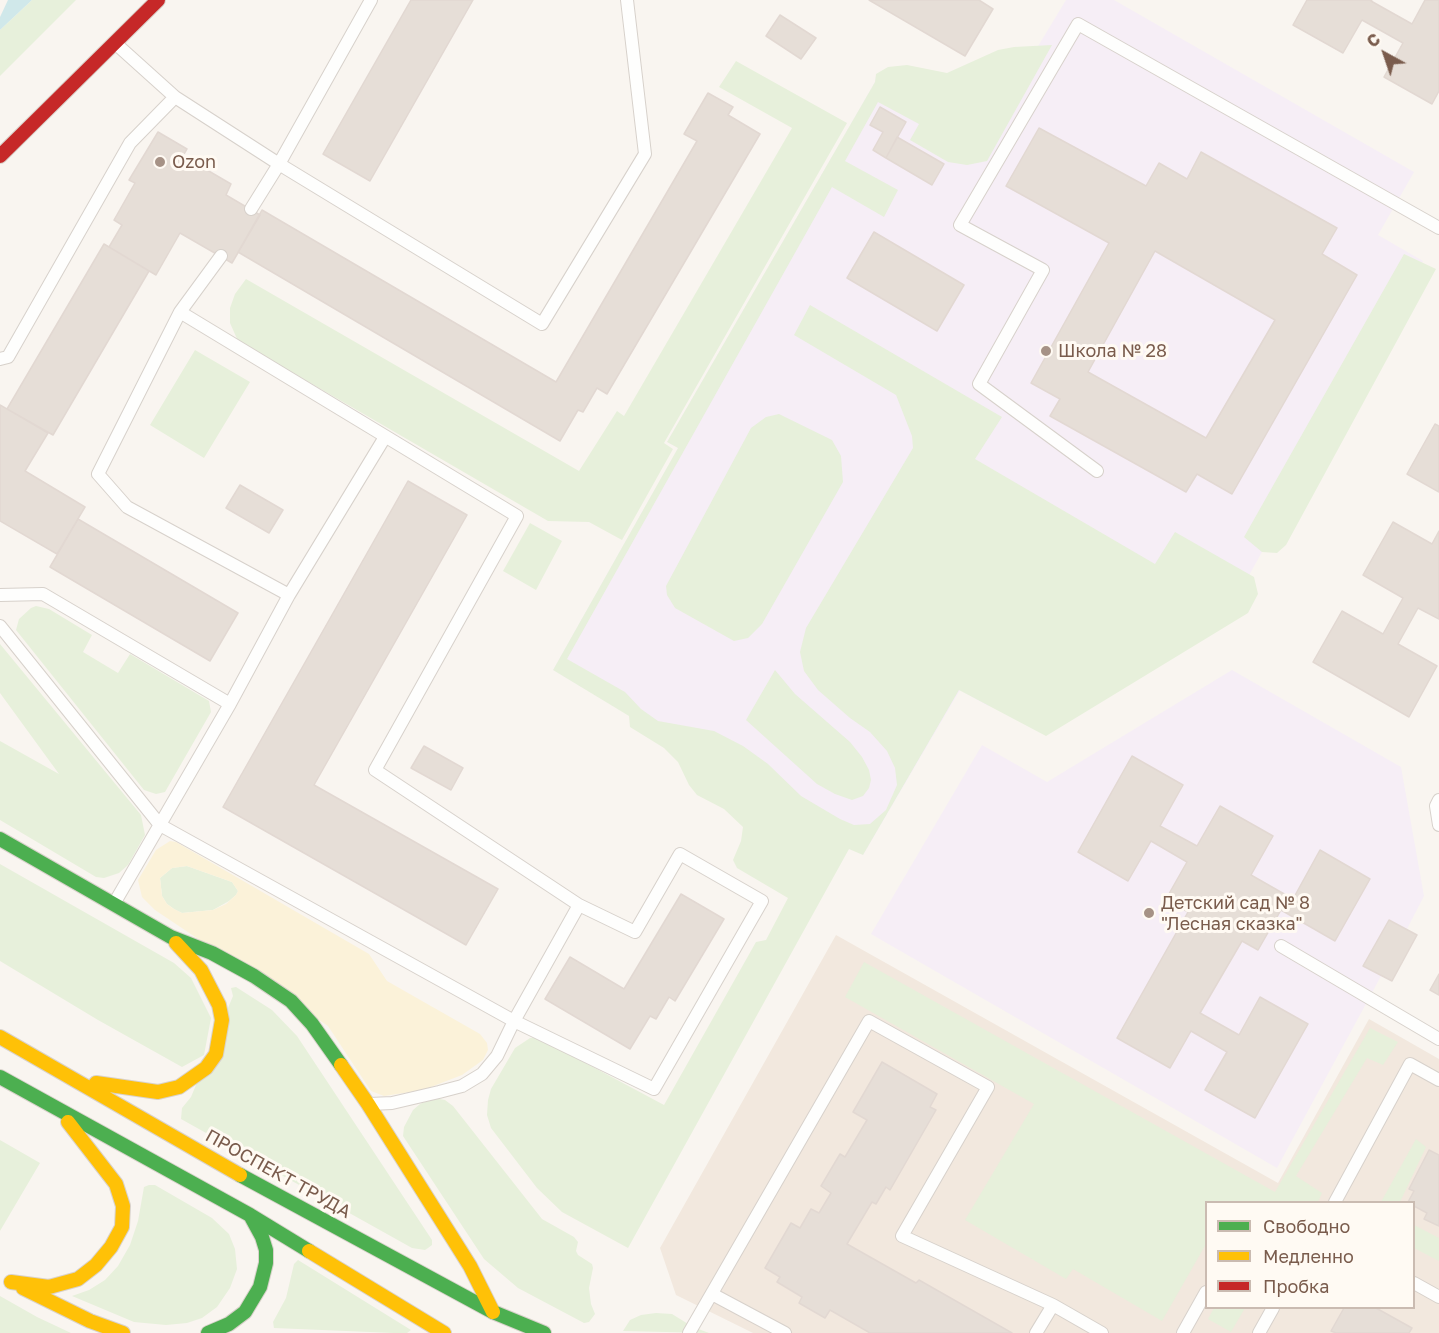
<!DOCTYPE html>
<meta charset="utf-8">
<style>
body{margin:0}
#map{position:relative;width:1439px;height:1333px;overflow:hidden;background:#f9f5f0;font-family:"Golos Text",sans-serif}
canvas{display:block}
.legend{position:absolute;left:1205px;top:1201px;width:210px;height:108px;box-sizing:border-box;background:#fffaf3;border:2px solid #cabbb1;margin:0;padding:8px 10px;list-style:none;font-size:18px;color:#7a5c4d}
.legend li{display:flex;align-items:center;gap:12px;height:30px}
.legend b{width:30px;border:2px solid #cabbb1}
.north{position:absolute;left:1355px;top:24px;width:60px;height:60px;-webkit-text-stroke:4px #fffaf3;paint-order:stroke;rotate:320deg;font-size:16px;font-weight:700;line-height:24px;text-align:center;color:#7a5c4d}
.north::after{content:'';display:block;margin:auto;width:21px;height:27px;background:#7a5c4d;clip-path:polygon(50% 0,100% 100%,50% 72%,0 100%)}
</style>
<div id="map">
<canvas width="1439" height="1333"></canvas>
<ul class="legend">
<li><b style="height:8px;background:#4caf50"></b>Свободно</li>
<li><b style="height:8px;background:#ffc107"></b>Медленно</li>
<li><b style="height:8px;background:#c62828"></b>Пробка</li>
</ul>
<div class="north">С</div>
</div>
<script>
const ctx = document.querySelector('canvas').getContext('2d');
ctx.lineJoin = 'round';
function fill(path, color) { ctx.fillStyle = color; ctx.fill(path, 'evenodd'); }
const shape = rows => new Path2D(rows.map(r => 'M' + r).join(''));
function trace(path, color, width, dash) { ctx.strokeStyle = color; ctx.lineWidth = width; ctx.lineCap = dash ? 'butt' : 'round'; ctx.setLineDash(dash || []); ctx.stroke(path); }
function write(font, color, halo, rows, align = 'center') {
  ctx.font = font + ' "Golos Text",sans-serif'; ctx.lineWidth = 6; ctx.setLineDash([]); ctx.textBaseline = 'middle'; ctx.strokeStyle = halo; ctx.fillStyle = color; for (const [text, x, y, turn = 0] of rows) {
    ctx.save(); ctx.translate(x, y); ctx.rotate((+turn || 0) * Math.PI / 180); ctx.textAlign = isNaN(turn) ? turn : align; if (halo) ctx.strokeText(text, 0, 0); ctx.fillText(text, 0, 0); ctx.restore();
  }
}
fill(shape([
 [836,935,1278,1183,1369,1019,1439,1059,1439,1333,753,1333,676,1295,660,1248],
 [1206,1202,1414,1202,1414,1308,1206,1308]
]), '#f2e8de');
fill(shape([
 [1066,0,1114,0,1414,172,1378,235,1423,261,1221,626,988,706,960,690,863,855,553,670,678,448,667,442,875,82,1020,76],
 [1232,670,1401,767,1424,896,1407,929,1417,935,1392,981,1381,976,1277,1168,871,934,982,745,1047,782]
]), '#f6eef6');
fill(shape([
 [32,0,76,0,0,76,0,30],
 [1052,45,987,161,967,165,948,162,910,140,919,124,878,102,845,161,898,190,884,217,832,187,567,659,625,692,641,709,658,721,714,731,743,746,768,764,801,796,840,819,854,825,870,824,886,810,897,785,895,768,887,751,870,732,850,718,818,690,804,671,800,652,806,628,913,448,912,436,896,395,794,335,810,305,1002,417,975,459,1155,564,1175,532,1254,577,1258,594,1248,613,1046,736,959,690,863,855,849,849,628,1248,562,1212,537,1188,491,1128,487,1115,488,1100,491,1089,515,1048,530,1038,537,1037,664,1105,756,942,766,940,788,898,737,868,733,860,741,841,743,827,724,809,697,795,689,785,678,762,664,748,630,727,629,716,553,670,678,448,667,442,875,82,876,74,888,67,907,65,947,73,998,50,1014,47],
 [736,61,847,123,664,443,673,449,622,540,589,522,548,521,238,341,230,323,230,308,235,294,246,279,579,471,617,411,624,416,792,128,719,87],
 [1404,254,1436,269,1286,545,1277,553,1262,552,1244,537],
 [195,350,250,382,204,458,150,425],
 [779,414,832,440,841,456,843,482,762,624,748,638,734,641,675,608,667,595,666,586,751,428,766,417],
 [530,523,562,541,536,590,503,571],
 [36,606,49,609,92,635,83,652,118,673,130,654,209,701,211,712,165,792,156,794,144,790,16,630,19,619,31,608],
 [0,644,141,815,145,835,128,865,119,873,104,878,96,877,0,820,0,741,59,774,0,693],
 [775,670,795,694,850,742,862,757,869,770,871,780,869,788,863,796,852,800,835,794,817,784,746,720],
 [0,864,174,963,191,978,211,1018,204,1055,182,1067,98,1020,0,961],
 [187,866,232,882,238,891,236,895,229,901,213,910,182,913,174,909,167,904,162,896,160,878,172,868],
 [864,962,1275,1192,1370,1028,1398,1042,1383,1065,1367,1058,1296,1176,1322,1193,1318,1202,1206,1202,1206,1244,1162,1321,1073,1269,1066,1279,965,1220,1034,1104,845,997],
 [236,987,272,1010,297,1036,432,1240,432,1245,428,1248,425,1250,412,1248,181,1119,182,1108,191,1097,233,996,231,988],
 [434,1098,445,1100,453,1106,542,1219,574,1237,578,1242,576,1251,578,1255,592,1264,593,1268,589,1288,591,1304,595,1314,589,1322,584,1323,518,1288,484,1259,403,1136,404,1127,413,1110,420,1104],
 [1416,1139,1426,1147,1400,1202,1381,1202],
 [0,1140,40,1163,0,1231],
 [149,1185,155,1185,212,1218,229,1234,235,1249,237,1269,230,1288,217,1307,202,1318,187,1323,166,1325,134,1322,72,1296,89,1290,105,1280,118,1266,130,1245,138,1221,144,1187],
 [1414,1225,1439,1238,1439,1261,1414,1248],
 [298,1260,411,1330,407,1333,394,1333,274,1328,273,1322,286,1298,294,1264],
 [0,1296,37,1317,71,1333,0,1333],
 [1214,1308,1245,1308,1231,1332,1208,1319],
 [656,1313,672,1314,693,1327,709,1333,623,1331,630,1320,641,1315]
]), '#e7f0db');
fill(shape([
 [170,841,176,842,369,954,387,981,480,1034,487,1043,488,1050,483,1060,462,1075,423,1090,384,1096,371,1091,328,1026,155,910,142,897,138,880,156,850],
 [187,866,232,882,238,891,236,895,226,904,213,910,182,913,174,909,167,904,162,896,160,878,172,868]
]), '#fbf2d9');
fill(shape([
 [8,0,32,0,0,30,0,17]
]), '#d0e8ea');
const building = shape([
 [411,0,473,0,370,181,323,154,411,0],
 [869,0,979,0,993,9,965,56,869,0],
 [1307,0,1372,0,1371,1,1412,24,1425,0,1439,0,1439,91,1432,104,1384,77,1403,43,1362,20,1343,53,1293,25,1307,0],
 [780,15,816,38,801,59,766,36,780,15],
 [708,93,733,107,728,115,760,134,607,394,597,388,583,412,578,410,560,441,238,252,262,210,556,382,697,141,684,134,708,93],
 [880,107,906,122,886,158,873,150,883,132,870,125,880,107],
 [1039,128,1146,186,1159,163,1187,179,1201,152,1337,228,1322,254,1357,275,1232,494,1197,474,1186,492,1050,416,1060,399,1031,383,1109,243,1006,186,1039,128],
 [1155,251,1275,320,1206,438,1088,372,1155,251],
 [158,132,187,149,183,156,231,184,226,195,260,215,232,263,180,233,156,275,109,247,122,225,114,220,135,183,129,180,158,132],
 [897,137,944,164,932,185,886,158,897,137],
 [874,232,964,285,937,331,847,278,874,232],
 [104,244,149,271,53,435,7,409,104,244],
 [0,405,48,433,25,471,85,507,57,554,0,521,0,405],
 [1435,424,1439,426,1439,492,1407,474,1435,424],
 [408,481,467,515,314,785,498,889,466,945,223,807,408,481],
 [240,485,283,510,269,533,226,508,240,485],
 [78,519,238,613,210,661,50,567,78,519],
 [1393,522,1432,544,1439,531,1439,619,1418,608,1398,644,1437,666,1409,717,1313,662,1342,611,1383,634,1403,598,1363,575,1393,522],
 [424,746,463,768,451,790,411,768,424,746],
 [1132,756,1183,785,1160,826,1197,846,1220,806,1273,836,1251,875,1293,899,1320,850,1370,879,1335,941,1281,910,1258,950,1242,941,1200,1013,1239,1035,1260,997,1308,1024,1255,1118,1205,1090,1227,1052,1191,1031,1170,1068,1117,1038,1188,912,1166,899,1187,862,1151,841,1128,881,1078,852,1132,756],
 [681,894,724,919,675,1001,669,997,656,1019,650,1016,630,1049,545,999,570,957,624,989,681,894],
 [1389,920,1417,935,1392,981,1363,966,1389,920],
 [1439,974,1439,995,1430,990,1439,974],
 [882,1062,937,1094,930,1107,936,1110,890,1190,886,1187,876,1204,872,1202,847,1244,916,1283,919,1280,1012,1333,870,1333,830,1310,825,1318,799,1303,802,1297,777,1282,780,1277,765,1268,791,1223,800,1228,811,1209,819,1213,831,1193,821,1186,840,1154,845,1157,867,1120,853,1112,882,1062],
 [1429,1150,1439,1155,1439,1226,1424,1219,1427,1213,1414,1206,1414,1202,1408,1202,1414,1191,1409,1189,1429,1150],
 [1344,1308,1376,1308,1412,1328,1409,1333,1336,1333,1331,1331,1344,1308]
]);
fill(building, '#e6ded7');
trace(building, '#e2d8d2', 1.5);
const lane = shape([
 [115,43,175,97,279,164,542,324,645,154,627,0],
 [251,209,279,164,371,0],
 [221,256,180,312,517,516,375,770,579,905],
 [180,312,98,474,127,507,289,595],
 [0,359,8,357,130,143,175,97],
 [1097,471,979,384,1043,270,960,225,1078,24,1439,228],
 [0,595,43,594,230,704],
 [0,626,160,825,514,1021,654,1089,762,901,680,854,635,932,579,905,514,1021,497,1056,482,1074,462,1086,439,1092,392,1103,370,1104],
 [1439,800,1436,806,1439,825],
 [115,902,230,704,289,595,385,437],
 [1281,946,1439,1039],
 [1335,1202,1410,1064,1439,1080],
 [1414,1283,1439,1297],
 [712,1294,785,1333],
 [1053,1305,1102,1333],
 [689,1333,869,1021,988,1087,902,1236,1053,1305,1036,1333],
 [1183,1333,1206,1292],
 [1259,1333,1273,1308]
]);
const fast = shape([
 [0,839,171,937,212,953,254,976,291,1001,312,1024,341,1065],
 [0,1077,250,1215,309,1251],
 [240,1175,493,1312,544,1333],
 [208,1333,229,1324,245,1312,260,1287,266,1263,266,1250,262,1237,250,1215]
]);
const slow = shape([
 [0,1037,240,1175],
 [341,1065,368,1104,470,1266,493,1312],
 [96,1083,158,1092,179,1087,206,1068,216,1054,222,1020,219,1005,201,970,176,943],
 [309,1251,444,1333],
 [11,1282,49,1287,78,1279,96,1265,111,1247,122,1227,123,1206,116,1184,68,1122],
 [23,1288,90,1321,123,1333]
]);
const jam = shape([
 [0,156,158,0]
]);
trace(lane, '#d7d1cb', 14);
trace(fast, '#d9d2cb', 16);
trace(slow, '#d9d2cb', 16);
trace(jam, '#d9d2cb', 16);
trace(lane, '#fefefd', 12);
trace(fast, '#4caf50', 14);
trace(slow, '#ffc107', 14);
trace(jam, '#c62828', 14);
for (const [x, y, r, color] of [
 [160,162,6,"#a69286"],
 [1046,351,6,"#a69286"],
 [1149,913,6,"#a69286"]
]) { const dot = new Path2D(); dot.arc(x, y, r, 0, 2 * Math.PI); ctx.fillStyle = color; ctx.fill(dot); trace(dot, '#fffaf3', 2); }
write('18px', '#7a5c4d', '#fffaf3', [
 ["Ozon",172,162],
 ["Школа № 28",1058,351],
 ["Детский сад № 8",1161,903],
 ["\"Лесная сказка\"",1161,924]
], 'left');
write('18px', '#7a5c4d', '#fffaf3', [
 ["ПРОСПЕКТ ТРУДА",278,1174,29]
]);
</script>
